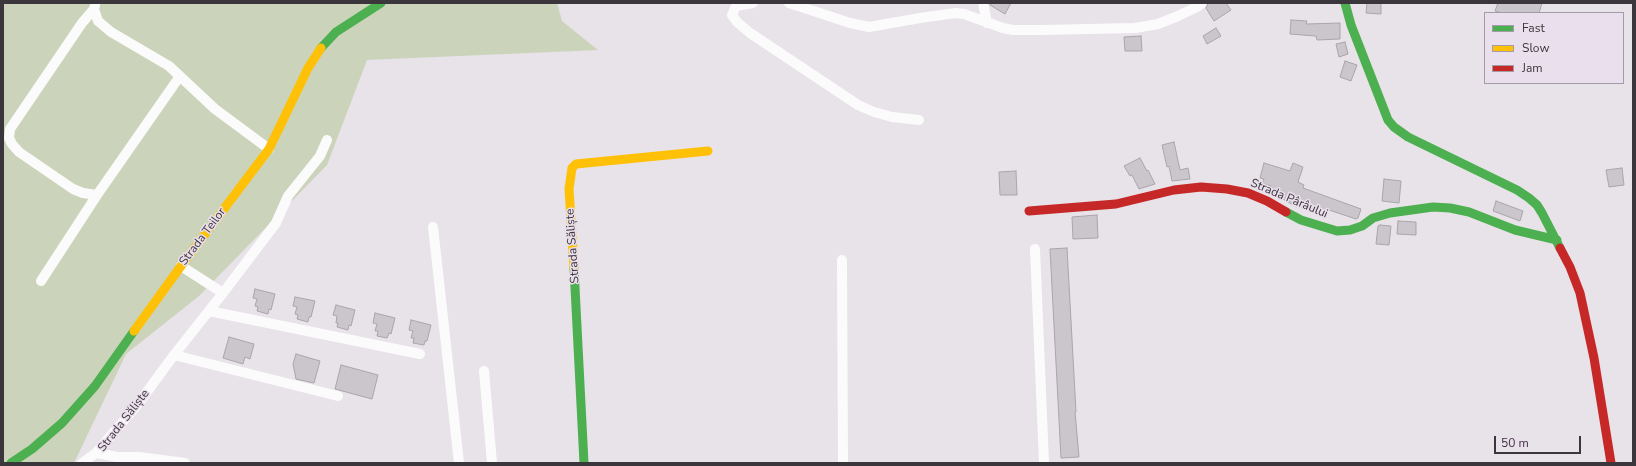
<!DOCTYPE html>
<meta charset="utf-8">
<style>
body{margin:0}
#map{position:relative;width:1636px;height:466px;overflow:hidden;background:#e8e2e9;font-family:"Nunito Sans",sans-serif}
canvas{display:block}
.frame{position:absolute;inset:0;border:4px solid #3a363b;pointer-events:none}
.legend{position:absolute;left:1484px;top:12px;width:140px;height:72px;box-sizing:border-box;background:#eadfec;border:1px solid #a49ba5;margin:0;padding:5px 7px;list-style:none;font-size:12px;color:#3a363b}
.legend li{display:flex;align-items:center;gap:8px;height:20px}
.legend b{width:20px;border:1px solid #a49ba5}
.scale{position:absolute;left:1494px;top:436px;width:87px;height:18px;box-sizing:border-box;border:2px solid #3a363b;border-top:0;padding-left:5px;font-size:12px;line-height:14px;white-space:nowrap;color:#3a363b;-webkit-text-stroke:3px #eadfec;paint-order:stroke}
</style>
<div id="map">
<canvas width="1636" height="466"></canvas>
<div class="frame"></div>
<ul class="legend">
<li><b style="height:5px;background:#4caf50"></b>Fast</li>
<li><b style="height:5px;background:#ffc107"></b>Slow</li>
<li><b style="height:5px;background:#c62828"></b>Jam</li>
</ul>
<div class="scale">50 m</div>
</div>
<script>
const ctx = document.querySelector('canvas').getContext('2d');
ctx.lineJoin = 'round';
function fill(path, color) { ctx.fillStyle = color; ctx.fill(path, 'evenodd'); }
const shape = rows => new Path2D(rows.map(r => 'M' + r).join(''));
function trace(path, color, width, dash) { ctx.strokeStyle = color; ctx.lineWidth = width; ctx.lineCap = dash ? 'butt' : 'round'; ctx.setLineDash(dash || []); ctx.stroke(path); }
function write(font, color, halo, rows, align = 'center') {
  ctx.font = font + ' "Nunito Sans",sans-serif'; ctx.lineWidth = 3; ctx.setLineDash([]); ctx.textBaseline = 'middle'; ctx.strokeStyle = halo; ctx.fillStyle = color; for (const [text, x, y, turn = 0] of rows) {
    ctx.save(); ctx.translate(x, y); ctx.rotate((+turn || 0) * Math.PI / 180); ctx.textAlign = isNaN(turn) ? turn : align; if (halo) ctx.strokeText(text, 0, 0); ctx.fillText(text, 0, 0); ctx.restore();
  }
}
fill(shape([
 [3,3,557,3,562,21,598,50,367,60,327,165,199,296,126,354,74,463,3,463]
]), '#cbd4ba');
const building = shape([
 [990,3,1011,3,1005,14,990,5,990,3],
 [1208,3,1226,3,1231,10,1214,21,1206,8,1208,3],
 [1367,3,1381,3,1381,14,1366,13,1367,3],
 [1498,3,1542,3,1539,13,1502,13,1495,11,1498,3],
 [1291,20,1307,21,1306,24,1340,23,1340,39,1317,40,1316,36,1290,34,1291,20],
 [1216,28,1221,36,1207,44,1203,36,1216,28],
 [1141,36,1142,51,1125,51,1124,37,1141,36],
 [1345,42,1348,54,1339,57,1336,44,1345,42],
 [1345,61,1357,65,1351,81,1340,77,1345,61],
 [1174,142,1180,170,1188,168,1190,179,1172,181,1169,166,1167,167,1162,145,1174,142],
 [1140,158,1147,171,1148,170,1155,184,1139,189,1132,175,1130,176,1124,166,1140,158],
 [1264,163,1290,171,1293,163,1303,167,1298,182,1304,185,1303,188,1361,209,1358,218,1356,219,1326,209,1323,216,1297,206,1297,207,1281,198,1282,196,1269,192,1271,186,1262,183,1264,179,1260,178,1264,163],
 [1622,168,1624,185,1609,187,1606,170,1622,168],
 [1016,171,1017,195,1000,195,999,172,1016,171],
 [1384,179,1401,181,1399,203,1382,201,1384,179],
 [1496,201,1523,211,1520,221,1493,211,1496,201],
 [1097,215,1098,238,1073,239,1072,217,1097,215],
 [1398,221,1416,222,1416,235,1397,234,1398,221],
 [1380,225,1391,226,1389,245,1376,244,1378,226,1380,225],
 [1067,248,1076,412,1075,412,1079,457,1061,458,1050,249,1067,248],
 [255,289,275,294,271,310,269,309,268,314,257,311,258,307,255,306,257,299,253,298,255,289],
 [295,297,315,301,311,317,309,317,308,322,297,319,298,315,295,314,297,307,293,306,295,297],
 [336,305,355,310,351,326,349,325,348,330,337,327,338,323,336,323,337,316,333,315,336,305],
 [375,313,395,318,391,334,389,333,387,338,377,336,378,331,375,331,377,324,373,323,375,313],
 [411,320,431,325,427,341,425,341,424,345,413,343,414,338,411,338,413,331,409,330,411,320],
 [229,337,254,344,250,359,245,357,243,364,223,358,229,337],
 [296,354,320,361,314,383,296,379,293,364,296,354],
 [341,365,378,375,372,399,335,389,341,365]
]);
fill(building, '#cac6cb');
trace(building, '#a9a5aa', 1);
trace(shape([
 [753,3,736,6,732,15,737,22,750,33,858,105,874,112,892,117,919,120],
 [789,3,850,23,869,27,920,18,956,13,964,14,1003,28,1013,30,1041,30,1135,28,1158,24,1178,16,1197,7,1202,3],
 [983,3,987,23],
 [95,5,94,9,98,21,111,32,169,66,215,109,269,149],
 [94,9,82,23,10,129,9,138,12,144,19,152,73,189,83,193,97,195],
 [433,227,459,463],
 [1035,249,1044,463],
 [842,260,843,463],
 [181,266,223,293],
 [41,281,97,195,180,76],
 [209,311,420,354],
 [174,355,338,396],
 [484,371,492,463],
 [96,453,117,457,139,457,185,463],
 [82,463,96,453,138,404,174,355,223,293,276,223,288,196,320,156,327,140]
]), '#fcfbfc', 10);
trace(shape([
 [1345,3,1351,25,1388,120,1394,127,1408,137,1517,190,1529,198,1537,205,1542,213,1560,248],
 [321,48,336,32,381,3],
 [1286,212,1301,220,1337,231,1350,230,1362,226,1373,218,1390,213,1433,207,1450,208,1469,212,1515,230,1557,240],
 [574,268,584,463],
 [11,463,32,449,62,423,95,386,134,331]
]), '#4caf50', 9);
trace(shape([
 [574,268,569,189,572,168,576,164,708,151],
 [134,331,181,266,269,149,308,68,321,48]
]), '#ffc107', 9);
trace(shape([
 [1029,211,1116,204,1174,190,1201,187,1227,189,1248,193,1267,201,1286,212],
 [1560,248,1570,267,1580,293,1594,358,1611,463]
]), '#c62828', 9);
write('12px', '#3a363b', '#eadfec', [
 ["Strada Pârâului",1289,199,23],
 ["Strada Teilor",203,237,-53],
 ["Strada Săliște",573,246,-94],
 ["Strada Săliște",124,421,-52]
]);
</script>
